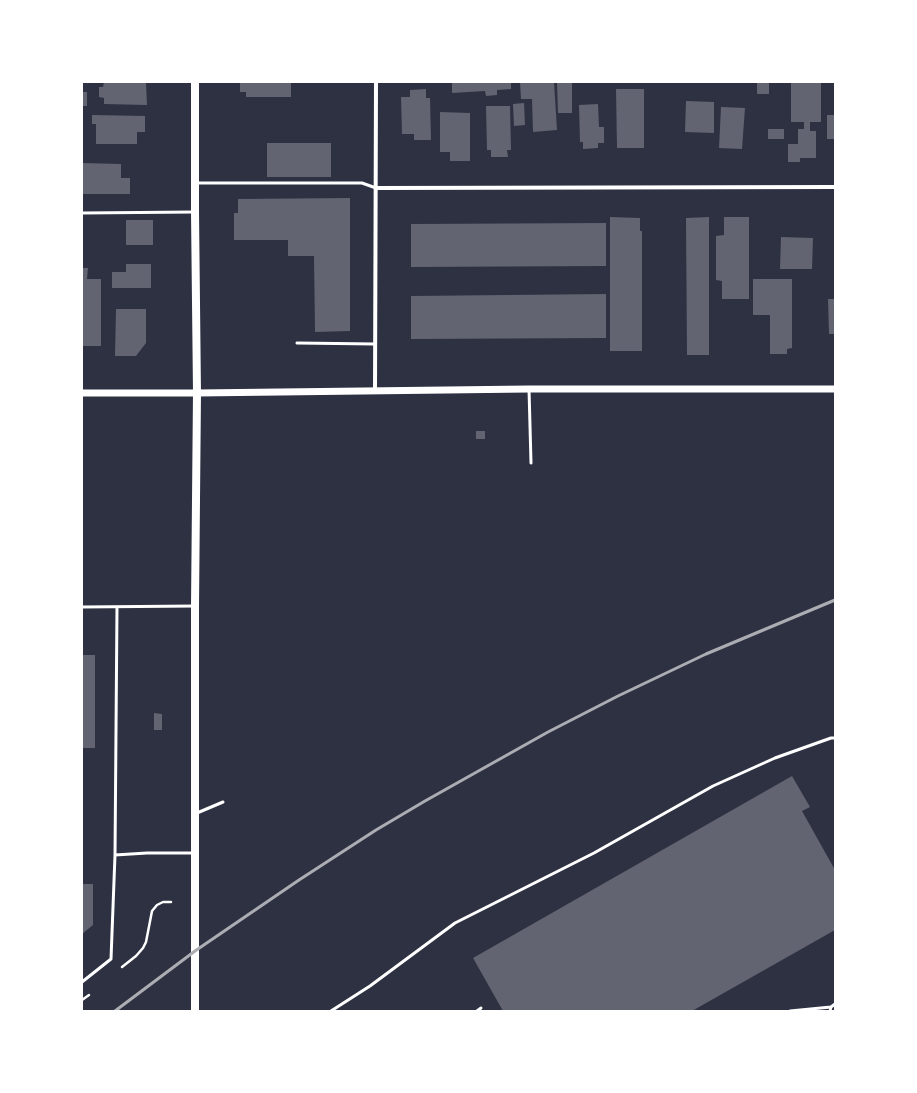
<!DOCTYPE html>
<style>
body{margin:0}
#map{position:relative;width:917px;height:1093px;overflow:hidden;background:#2d3142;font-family:"PT Sans",sans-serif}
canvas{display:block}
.frame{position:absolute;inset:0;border:83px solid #fff;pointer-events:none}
</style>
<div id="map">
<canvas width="917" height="1093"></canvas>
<div class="frame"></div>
</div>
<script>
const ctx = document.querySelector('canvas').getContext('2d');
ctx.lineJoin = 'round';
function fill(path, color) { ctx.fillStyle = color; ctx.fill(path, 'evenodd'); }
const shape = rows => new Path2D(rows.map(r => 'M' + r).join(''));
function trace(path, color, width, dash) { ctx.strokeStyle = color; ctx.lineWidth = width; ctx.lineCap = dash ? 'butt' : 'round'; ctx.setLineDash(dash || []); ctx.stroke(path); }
fill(shape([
 [104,82,146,82,147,105,104,104,104,98,99,97,99,87,103,87],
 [240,82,291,82,291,97,246,97,246,92,240,92],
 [452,82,511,82,511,89,497,90,497,95,486,96,485,91,452,93],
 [520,82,554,82,557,130,533,132,532,99,521,99],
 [557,82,572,82,572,113,558,113],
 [757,82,769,82,769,94,757,94],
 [791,82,821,82,821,122,810,122,810,131,816,131,816,158,800,158,800,162,788,162,788,144,798,144,798,129,804,129,804,122,791,122],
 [426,89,426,98,430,98,431,140,414,140,414,134,402,134,401,97,410,97,410,90],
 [616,89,644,89,644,148,617,148],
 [82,92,87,92,87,106,82,106],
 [686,101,714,102,714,133,685,132],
 [524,103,525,125,514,126,513,104],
 [598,104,599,127,604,127,604,143,598,143,598,148,583,149,583,142,580,142,579,105],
 [486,106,510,106,511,150,507,150,508,157,491,157,491,150,487,150],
 [721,107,745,108,742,149,719,148],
 [440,112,470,113,470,161,450,161,450,152,440,152],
 [92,115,145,116,145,132,137,132,137,144,96,144,96,124,92,124],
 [827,115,835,115,835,139,827,139],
 [768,129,784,129,784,139,768,139],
 [267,143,331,143,331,177,267,177],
 [82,163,121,164,121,178,130,178,130,194,82,194],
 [350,198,350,331,315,332,314,256,288,256,288,240,234,240,234,213,238,213,238,199],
 [610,217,640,218,640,231,642,231,642,351,610,351],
 [709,217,709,355,687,355,686,218],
 [724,217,749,217,749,299,722,299,722,281,716,280,716,236,724,235],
 [126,220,153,220,153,245,126,245],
 [606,223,606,266,411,267,411,224],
 [781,237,813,238,812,269,780,269],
 [126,264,151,264,151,288,112,288,112,272,126,272],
 [82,268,88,268,87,279,101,279,101,346,82,346],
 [753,279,792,279,792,348,787,349,787,354,770,354,770,315,753,315],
 [606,294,606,338,411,339,411,296],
 [828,299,835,299,835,334,829,334],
 [116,309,146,309,146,343,136,356,115,356],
 [476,431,485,431,485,439,476,439],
 [82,655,95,655,95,748,82,748],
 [154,713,162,714,162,730,154,730],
 [792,776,810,807,802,811,835,870,835,930,692,1011,503,1011,473,958],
 [82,884,93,884,93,925,82,934]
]), '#626471');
trace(shape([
 [122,967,136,956,143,948,146,942,152,911,157,905,163,902,171,902],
 [82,1000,89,995]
]), '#fff', 2.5);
trace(shape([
 [197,183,362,183,376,188],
 [82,213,195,212],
 [297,343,375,344],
 [529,389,531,463],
 [82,607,195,606],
 [197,813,223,802],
 [115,855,117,607],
 [82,982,111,959,115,855,147,853,193,853],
 [331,1011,370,986,455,923,594,853,713,786,775,758,831,738,835,738],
 [477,1011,481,1008],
 [790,1011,831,1007],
 [830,1011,831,1007,835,1004]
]), '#fff', 3);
trace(shape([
 [376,188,835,187],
 [375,390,376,82]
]), '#fff', 4);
trace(shape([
 [82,393,197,393,529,389,835,389]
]), '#fff', 7);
trace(shape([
 [195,82,195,212,197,393,195,606,195,1011]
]), '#fff', 8);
trace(shape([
 [115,1011,195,951,299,880,376,830,425,801,548,732,618,696,706,654,835,600]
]), '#abadb3', 3);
</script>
